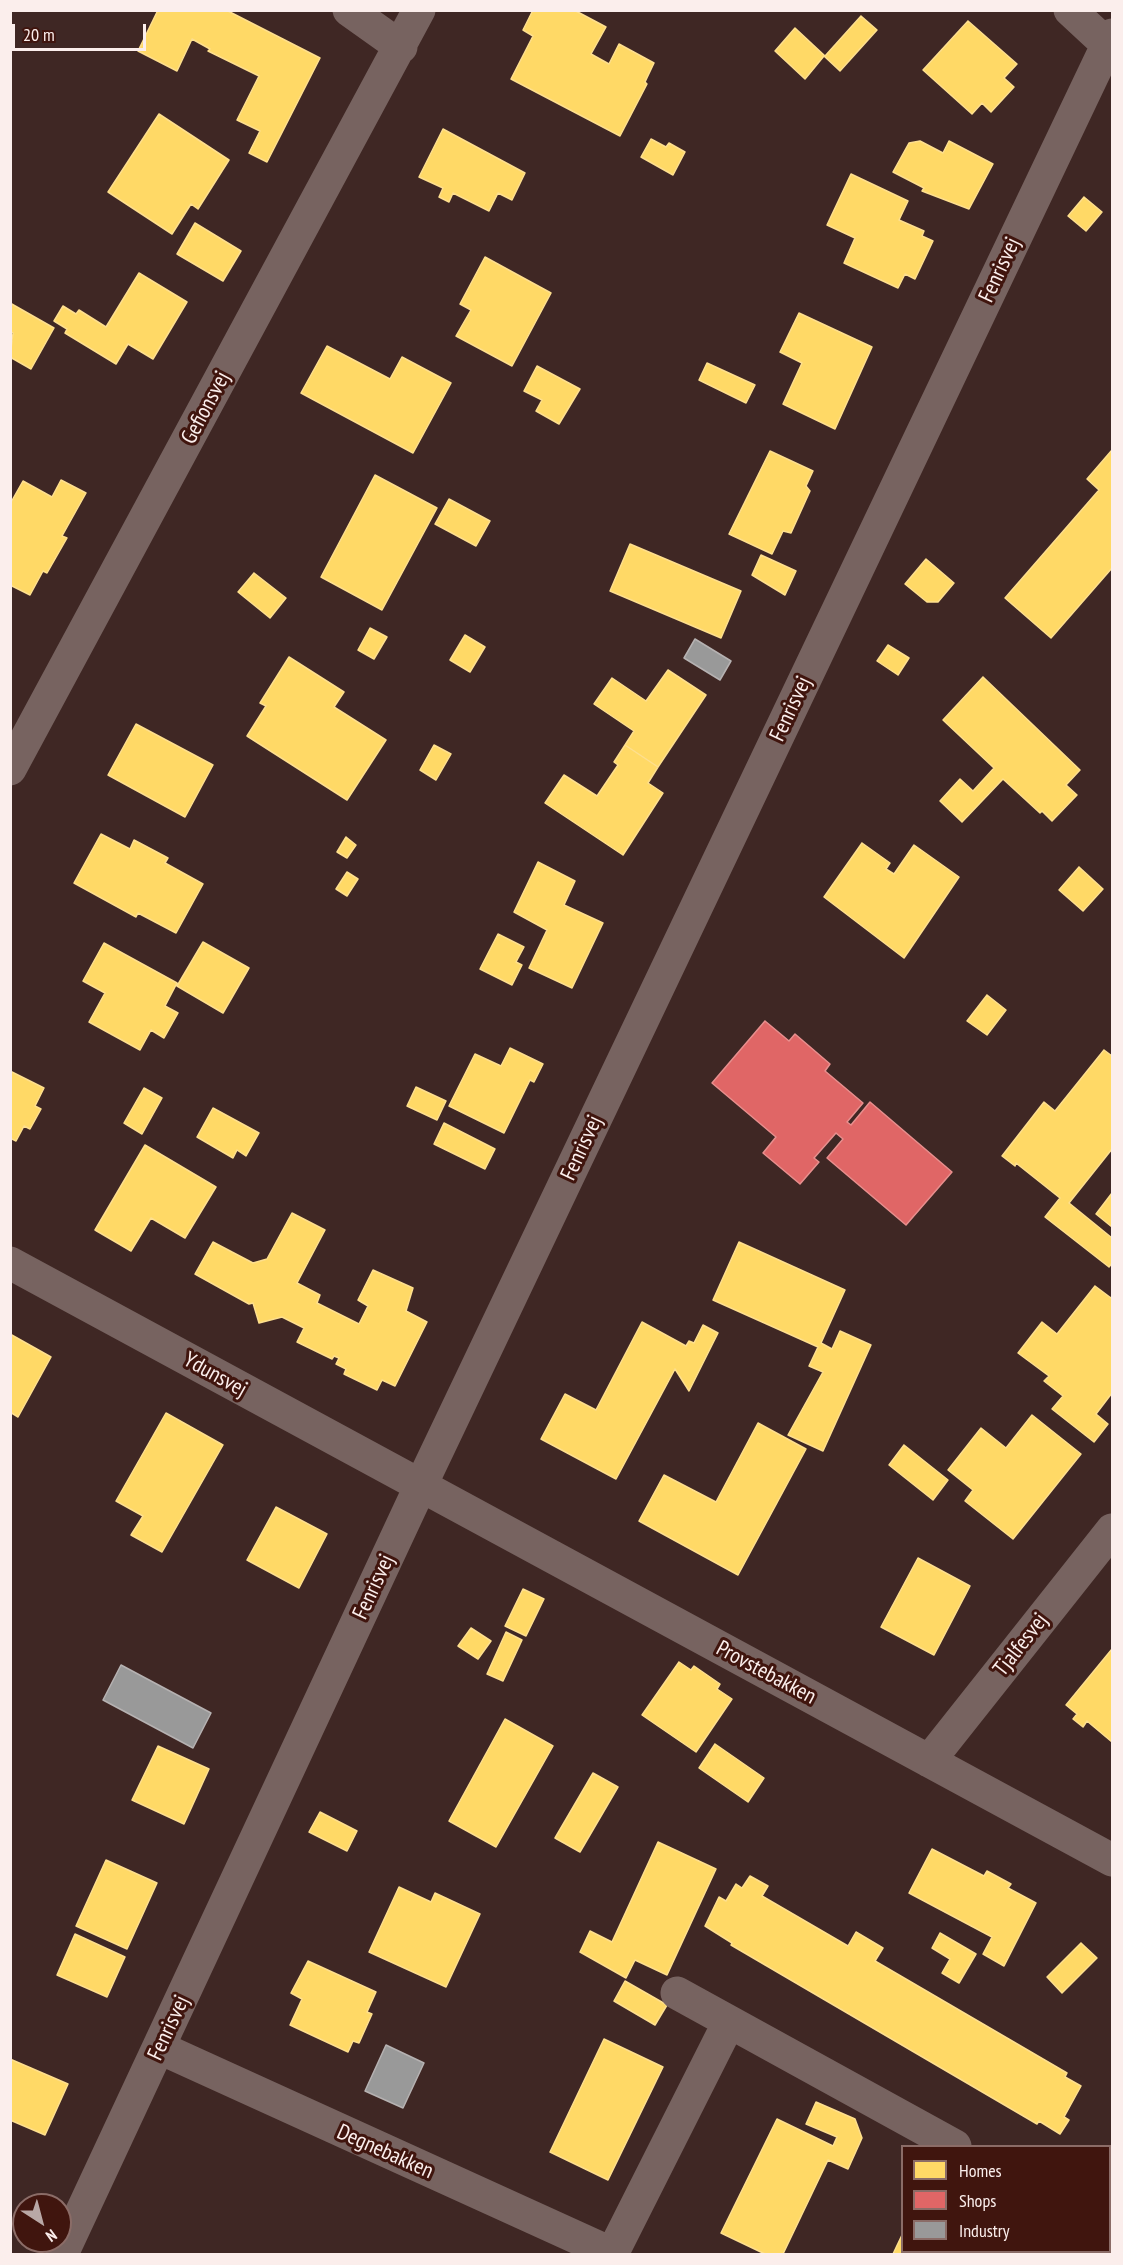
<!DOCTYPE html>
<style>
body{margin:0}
#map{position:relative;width:1123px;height:2265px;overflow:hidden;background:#3f2724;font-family:"PT Sans Narrow",sans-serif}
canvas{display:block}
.frame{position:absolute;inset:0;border:12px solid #fbeeec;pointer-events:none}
.legend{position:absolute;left:901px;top:2145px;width:210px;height:108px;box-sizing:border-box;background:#40150e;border:2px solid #8b6c67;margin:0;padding:8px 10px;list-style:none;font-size:18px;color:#fbeeec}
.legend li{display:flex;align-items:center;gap:12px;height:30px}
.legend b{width:30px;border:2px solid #8b6c67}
.north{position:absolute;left:12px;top:2193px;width:60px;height:60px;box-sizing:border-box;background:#40150e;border:2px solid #8b6c67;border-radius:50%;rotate:144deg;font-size:16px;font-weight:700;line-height:24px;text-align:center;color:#fbeeec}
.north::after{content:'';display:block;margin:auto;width:21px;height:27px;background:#b9a8a6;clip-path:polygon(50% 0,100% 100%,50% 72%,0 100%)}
.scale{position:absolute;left:12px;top:24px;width:134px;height:27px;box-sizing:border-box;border:3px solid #fbeeec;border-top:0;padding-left:8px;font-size:18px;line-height:21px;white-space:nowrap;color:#fbeeec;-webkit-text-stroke:4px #40150e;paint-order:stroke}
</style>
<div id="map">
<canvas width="1123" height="2265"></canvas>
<div class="frame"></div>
<ul class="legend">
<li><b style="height:16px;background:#ffd966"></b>Homes</li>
<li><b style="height:16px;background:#e06666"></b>Shops</li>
<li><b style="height:16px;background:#999"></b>Industry</li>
</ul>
<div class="north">N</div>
<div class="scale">20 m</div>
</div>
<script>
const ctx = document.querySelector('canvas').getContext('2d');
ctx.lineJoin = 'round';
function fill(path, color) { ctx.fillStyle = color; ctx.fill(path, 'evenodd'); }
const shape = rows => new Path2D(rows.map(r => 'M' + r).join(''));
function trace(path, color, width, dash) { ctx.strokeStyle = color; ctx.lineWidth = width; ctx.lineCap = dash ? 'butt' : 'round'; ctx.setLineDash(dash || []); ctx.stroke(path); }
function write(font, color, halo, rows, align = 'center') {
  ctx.font = font + ' "PT Sans Narrow",sans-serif'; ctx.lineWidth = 6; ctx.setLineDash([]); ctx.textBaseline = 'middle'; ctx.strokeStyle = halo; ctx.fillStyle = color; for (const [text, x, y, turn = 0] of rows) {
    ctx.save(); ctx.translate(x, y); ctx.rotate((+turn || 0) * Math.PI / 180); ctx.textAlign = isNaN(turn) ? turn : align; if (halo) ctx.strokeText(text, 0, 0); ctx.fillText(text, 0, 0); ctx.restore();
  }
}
const homes = shape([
 [158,10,226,10,320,58,267,162,249,153,260,131,237,120,259,76,208,51,210,49,192,39,177,71,138,51,158,10],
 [533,10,574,10,606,27,591,54,609,64,619,44,654,63,645,82,647,84,620,136,511,79,533,36,523,30,533,10],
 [861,16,877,30,840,71,824,56,805,79,775,51,795,28,825,56,861,16],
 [968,21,1017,64,1004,78,1014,87,991,112,982,103,972,114,923,70,968,21],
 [159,114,229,160,198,209,191,204,172,234,108,192,159,114],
 [443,129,525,173,512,200,498,193,489,211,453,193,449,202,439,197,443,188,419,177,443,129],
 [651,139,666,147,669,143,685,152,673,175,641,157,651,139],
 [920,141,943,153,949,141,993,164,969,209,922,191,924,188,893,172,909,143,920,141],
 [851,174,908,201,899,220,924,231,922,236,933,241,915,279,905,274,898,288,844,263,855,238,827,225,851,174],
 [1084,197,1102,212,1086,231,1068,216,1084,197],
 [195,223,241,251,223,281,177,254,195,223],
 [485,257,551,293,512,366,456,336,471,310,460,304,485,257],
 [139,273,187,302,153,359,128,344,116,364,65,333,67,329,54,321,63,306,76,314,79,310,106,327,139,273],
 [10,303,54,328,31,369,10,357,13,333,10,331,10,303],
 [799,313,872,347,835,429,783,404,802,363,780,352,799,313],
 [327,346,390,379,402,357,451,383,413,453,301,393,327,346],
 [707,363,755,385,746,403,699,380,707,363],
 [537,366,580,389,559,424,536,411,542,400,524,391,537,366],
 [1112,450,1112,568,1051,638,1005,598,1099,490,1087,479,1112,450],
 [770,451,813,471,806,486,810,491,791,533,783,531,772,554,729,534,770,451],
 [375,475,437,508,382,610,321,577,375,475],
 [61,480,86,493,62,536,67,538,47,573,43,571,30,595,10,585,10,504,23,481,52,497,61,480],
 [449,499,490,521,476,546,435,524,449,499],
 [630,544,741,591,721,638,610,591,630,544],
 [761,555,796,571,785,595,752,575,761,555],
 [926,559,954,583,938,602,927,602,905,584,926,559],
 [254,573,286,598,270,618,238,592,254,573],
 [370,628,387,637,374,659,358,650,370,628],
 [465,635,485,647,470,672,450,660,465,635],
 [888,645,909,658,898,675,877,661,888,645],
 [289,657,344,692,334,707,386,740,347,800,247,736,266,706,260,703,289,657],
 [668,670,706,695,658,767,625,745,634,731,594,704,612,678,646,701,668,670],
 [983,677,1080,770,1066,785,1077,795,1052,821,1042,811,1040,813,1003,779,962,822,940,801,960,779,973,791,994,768,943,720,983,677],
 [136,724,213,765,185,817,108,775,136,724],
 [434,745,451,754,436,780,420,770,434,745],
 [625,745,658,767,648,783,663,793,623,855,545,803,564,775,597,796,618,765,614,762,625,745],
 [101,834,130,849,134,840,168,858,165,863,203,884,176,933,138,913,136,917,74,883,101,834],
 [346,837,356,845,347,858,337,852,346,837],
 [862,843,890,863,886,869,894,874,914,845,959,877,904,958,824,897,862,843],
 [538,862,575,881,564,905,603,923,572,988,529,968,547,930,514,912,538,862],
 [1079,867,1103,889,1083,911,1059,890,1079,867],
 [347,872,358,879,347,896,336,889,347,872],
 [498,934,524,947,516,962,522,965,512,985,480,969,498,934],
 [203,942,249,968,223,1013,177,986,203,942],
 [104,943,177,983,165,1006,178,1013,164,1038,151,1030,140,1050,89,1022,105,993,83,981,104,943],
 [987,995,1006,1010,987,1035,967,1021,987,995],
 [510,1048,543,1064,534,1082,530,1080,504,1133,449,1106,475,1054,501,1066,510,1048],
 [1104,1050,1112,1056,1112,1149,1069,1203,1112,1238,1112,1263,1109,1267,1045,1217,1060,1198,1016,1163,1015,1166,1002,1156,1044,1102,1055,1111,1104,1050],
 [10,1071,44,1088,35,1106,41,1109,30,1129,24,1126,16,1141,10,1138,10,1071],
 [416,1087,446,1101,437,1120,407,1106,416,1087],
 [144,1088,162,1098,142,1134,124,1123,144,1088],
 [213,1108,259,1133,246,1156,237,1150,233,1158,197,1137,213,1108],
 [444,1123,495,1149,485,1169,434,1144,444,1123],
 [145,1145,216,1187,185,1238,151,1218,131,1251,95,1230,145,1145],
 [1112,1193,1112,1227,1096,1214,1112,1193],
 [292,1213,325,1230,297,1283,320,1295,317,1303,359,1324,368,1306,358,1300,373,1270,413,1288,406,1311,427,1322,395,1386,382,1380,377,1390,344,1374,346,1369,336,1364,339,1358,334,1356,332,1359,297,1342,304,1328,282,1317,259,1323,253,1303,249,1304,195,1274,213,1242,253,1263,267,1259,292,1213],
 [739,1242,845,1290,821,1343,832,1349,840,1331,871,1345,823,1451,788,1435,823,1372,809,1366,818,1347,713,1300,739,1242],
 [1095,1286,1111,1298,1112,1296,1112,1393,1096,1414,1108,1424,1094,1442,1052,1409,1063,1396,1044,1381,1049,1376,1018,1353,1042,1322,1057,1334,1095,1286],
 [642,1322,686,1346,689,1341,694,1343,703,1325,718,1333,689,1391,675,1369,616,1479,541,1439,565,1394,596,1410,642,1322],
 [10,1334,51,1357,18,1417,10,1412,10,1334],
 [166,1413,223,1445,162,1552,131,1535,143,1516,116,1501,166,1413],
 [1032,1415,1081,1454,1013,1539,965,1501,973,1490,948,1470,981,1428,1006,1448,1032,1415],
 [758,1423,806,1449,738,1575,639,1521,664,1475,716,1502,758,1423],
 [904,1445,948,1480,933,1500,889,1465,904,1445],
 [276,1507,327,1534,299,1588,247,1560,276,1507],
 [918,1558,970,1586,934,1655,881,1627,918,1558],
 [523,1589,544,1599,526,1636,505,1626,523,1589],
 [471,1628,491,1641,478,1659,458,1646,471,1628],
 [506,1632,522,1640,503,1681,487,1674,506,1632],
 [1112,1649,1112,1742,1087,1721,1083,1727,1073,1719,1077,1714,1066,1705,1112,1649],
 [679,1662,691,1670,694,1666,720,1684,717,1689,732,1699,696,1752,642,1715,679,1662],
 [505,1719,553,1746,496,1847,449,1821,505,1719],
 [715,1744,764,1778,748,1802,699,1768,715,1744],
 [158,1746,209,1769,184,1824,132,1800,158,1746],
 [593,1773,618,1787,580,1852,555,1838,593,1773],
 [320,1812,357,1831,347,1851,309,1832,320,1812],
 [658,1842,716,1869,667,1975,635,1960,626,1978,580,1952,590,1931,612,1942,658,1842],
 [932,1849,984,1876,987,1871,1011,1884,1008,1888,1036,1903,1004,1966,983,1954,992,1937,909,1893,932,1849],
 [106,1860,157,1883,127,1949,76,1926,106,1860],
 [750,1876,768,1886,762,1896,848,1946,856,1932,883,1948,875,1961,1067,2073,1065,2077,1081,2086,1064,2117,1069,2120,1060,2134,1039,2121,1037,2124,731,1945,732,1943,705,1926,719,1897,726,1901,736,1884,742,1888,750,1876],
 [399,1887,431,1902,435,1893,480,1914,446,1987,369,1952,399,1887],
 [940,1933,976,1954,959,1983,942,1973,950,1959,932,1948,940,1933],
 [75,1934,125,1957,107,1997,57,1975,75,1934],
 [1081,1943,1097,1958,1062,1993,1047,1977,1081,1943],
 [308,1961,376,1992,367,2012,372,2014,359,2043,353,2041,348,2052,290,2025,302,1999,291,1993,308,1961],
 [625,1981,667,2005,655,2025,614,2001,625,1981],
 [604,2039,663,2067,608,2180,550,2152,604,2039],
 [10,2059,68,2084,45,2135,10,2120,10,2059],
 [816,2102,855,2119,862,2138,848,2169,828,2160,783,2254,765,2254,721,2233,777,2119,833,2146,837,2137,806,2124,816,2102],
 [902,2235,902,2252,966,2252,965,2254,893,2254,902,2235]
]);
fill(homes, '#ffd966');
trace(homes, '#fedf8e', 1.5);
const shops = shape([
 [765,1021,789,1041,795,1034,830,1064,825,1071,863,1103,847,1122,851,1125,870,1102,952,1172,906,1225,827,1158,843,1139,836,1133,814,1158,819,1162,800,1184,763,1153,776,1137,712,1083,765,1021]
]);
fill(shops, '#e06666');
trace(shops, '#e88f8e', 1.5);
const industry = shape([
 [695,639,731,661,720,680,684,658,695,639],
 [121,1665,211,1713,193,1748,103,1700,121,1665],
 [386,2045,424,2063,403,2108,365,2091,386,2045]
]);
fill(industry, '#999');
trace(industry, '#b6b2b2', 1.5);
trace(shape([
 [349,10,401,47],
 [1070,10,1112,49],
 [10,769,419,10],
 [10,1263,1112,1860],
 [929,1761,1112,1530],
 [677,1993,955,2146],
 [160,2048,613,2254],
 [62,2254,420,1487,1112,35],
 [612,2254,729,2022]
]), '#776360', 33);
write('22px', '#fbeeec', '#40150e', [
 ["Fenrisvej",1000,270,-65],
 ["Gefionsvej",206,408,-62],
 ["Fenrisvej",791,709,-65],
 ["Fenrisvej",582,1148,-65],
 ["Ydunsvej",215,1375,29],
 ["Fenrisvej",374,1587,-65],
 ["Tjalfesvej",1021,1645,-52],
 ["Provstebakken",766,1673,28],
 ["Fenrisvej",169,2028,-65],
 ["Degnebakken",385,2152,24]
]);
</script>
